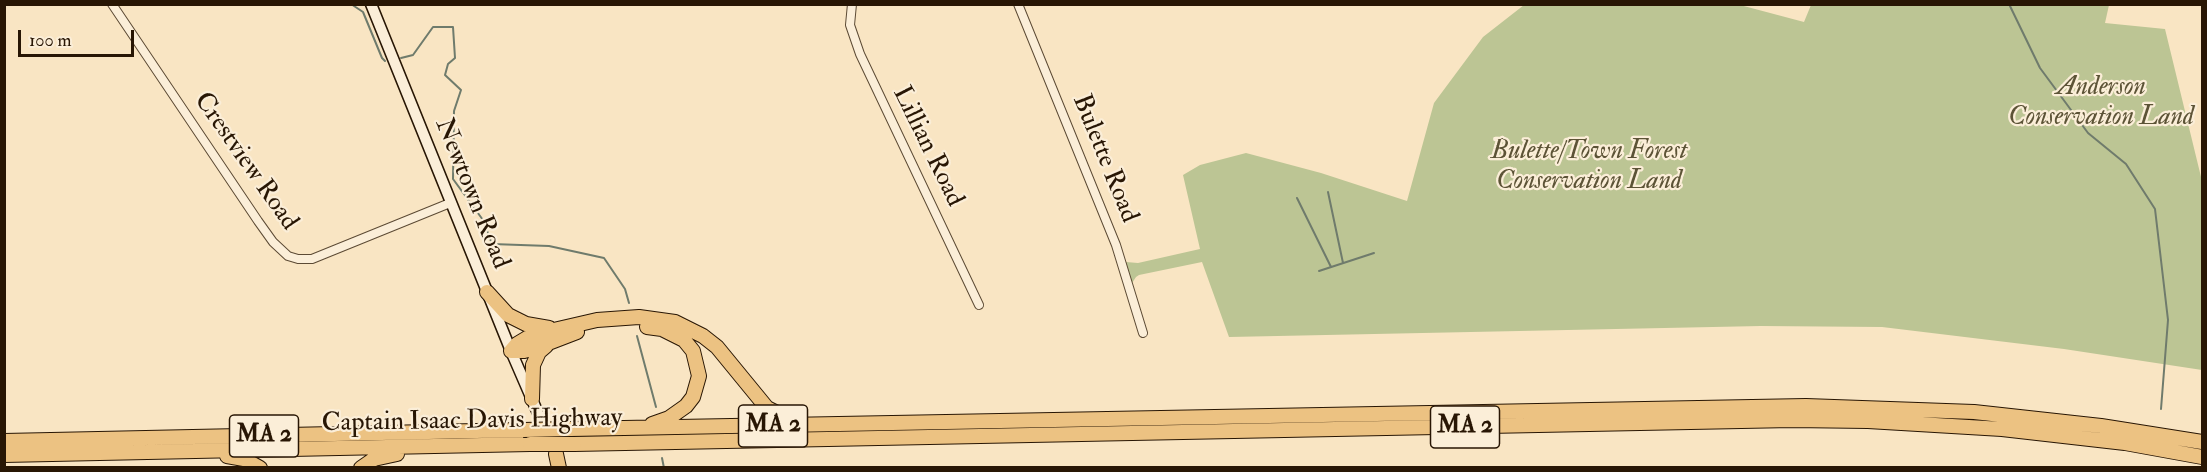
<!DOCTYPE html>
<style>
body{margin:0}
#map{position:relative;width:2207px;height:472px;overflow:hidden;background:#f9e5c3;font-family:"IM FELL Double Pica",serif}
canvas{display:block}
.frame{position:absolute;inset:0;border:6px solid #281604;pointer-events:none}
.scale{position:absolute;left:18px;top:30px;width:116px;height:27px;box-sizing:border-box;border:3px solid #281604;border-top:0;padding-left:8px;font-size:18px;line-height:21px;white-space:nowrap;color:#281604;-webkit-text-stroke:4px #fbeed8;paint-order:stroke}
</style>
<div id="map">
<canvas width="2207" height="472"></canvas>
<div class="frame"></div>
<div class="scale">100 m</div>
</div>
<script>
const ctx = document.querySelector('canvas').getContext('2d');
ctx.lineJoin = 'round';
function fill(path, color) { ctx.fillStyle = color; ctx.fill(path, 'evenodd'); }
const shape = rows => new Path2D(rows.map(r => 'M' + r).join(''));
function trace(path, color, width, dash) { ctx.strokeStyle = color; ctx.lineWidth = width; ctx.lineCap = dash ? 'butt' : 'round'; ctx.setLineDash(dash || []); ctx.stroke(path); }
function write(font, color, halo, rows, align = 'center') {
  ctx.font = font + ' "IM FELL Double Pica",serif'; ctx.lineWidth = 4.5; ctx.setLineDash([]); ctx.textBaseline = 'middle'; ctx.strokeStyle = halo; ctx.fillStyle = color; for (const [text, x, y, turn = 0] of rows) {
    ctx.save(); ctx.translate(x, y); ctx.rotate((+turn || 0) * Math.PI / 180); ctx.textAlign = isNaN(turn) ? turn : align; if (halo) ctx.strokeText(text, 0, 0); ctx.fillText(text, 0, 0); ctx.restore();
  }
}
fill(shape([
 [1524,5,1740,5,1804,22,1811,5,2109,5,2105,23,2165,29,2202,181,2202,370,2064,349,1882,327,1761,326,1229,337,1202,262,1139,275,1136,277,1132,283,1126,262,1138,263,1200,249,1183,175,1200,165,1246,153,1321,173,1407,201,1434,103,1483,37]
]), '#bcc594');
trace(shape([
 [351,4,363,12,382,58,385,61],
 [2009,4,2040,68,2088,133,2126,164,2155,209,2168,320,2161,409],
 [401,58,413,55,433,27,453,27,455,58,448,64,445,75,461,90,454,111,453,179,483,220,492,244,549,246,604,258,625,289,629,303],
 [1328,192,1343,263],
 [1297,198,1331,267],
 [1319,271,1374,253],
 [637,336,656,407],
 [662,458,664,468]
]), '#6f7b6c', 2);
const street = shape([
 [112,4,258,221,273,242,288,256,298,259,312,259,450,203],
 [852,4,850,25,860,54,979,305],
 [1018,4,1116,245,1143,333]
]);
const secondary = shape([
 [371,4,511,351,547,434]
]);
const highway = shape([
 [487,292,508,315,526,324,549,328],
 [647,327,662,329,684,340,693,351,699,376,693,397,686,406,669,418,652,424],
 [511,351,517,344,532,335,597,320,639,317,675,322,703,336,717,347,767,408,785,417,800,419],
 [511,351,524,351,538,347,577,332],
 [532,399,533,365,539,352,546,346],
 [570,429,1806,406,1974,412,2101,426,2202,442],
 [4,441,523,430],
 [574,444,1792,420,1868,421,2002,429,2125,443,2202,457],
 [556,454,559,468],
 [4,455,530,444],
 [227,456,244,459,260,468],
 [361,468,374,459,397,454]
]);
trace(street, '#5c4a34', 10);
trace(secondary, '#281604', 13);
trace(highway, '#281604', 16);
trace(street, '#fbeed8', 8);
trace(secondary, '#fbeed8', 10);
trace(highway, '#ecc282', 14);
const highwayBridge = shape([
 [523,430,570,429],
 [530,444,574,444]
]);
trace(highwayBridge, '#281604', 16, []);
trace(highwayBridge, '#ecc282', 14);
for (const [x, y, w] of [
 [773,426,69],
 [1465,427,69],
 [264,436,69]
]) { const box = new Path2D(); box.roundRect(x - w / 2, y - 21, w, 42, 4.5); ctx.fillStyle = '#fbeed8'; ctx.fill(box); trace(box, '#281604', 1.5); }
write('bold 24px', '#281604', null, [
 ["MA 2",773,426],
 ["MA 2",1465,427],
 ["MA 2",264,436]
]);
write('italic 26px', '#5c5336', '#fbeed8', [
 ["Anderson",2101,88],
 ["Conservation Land",2101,118],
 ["Bulette/Town Forest",1589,152],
 ["Conservation Land",1589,182]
]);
write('26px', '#281604', '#fbeed8', [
 ["Lillian Road",927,147,64],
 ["Bulette Road",1104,159,68],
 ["Crestview Road",245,162,55],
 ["Newtown Road",471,194,68],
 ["Captain Isaac Davis Highway",472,422,-1]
]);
</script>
